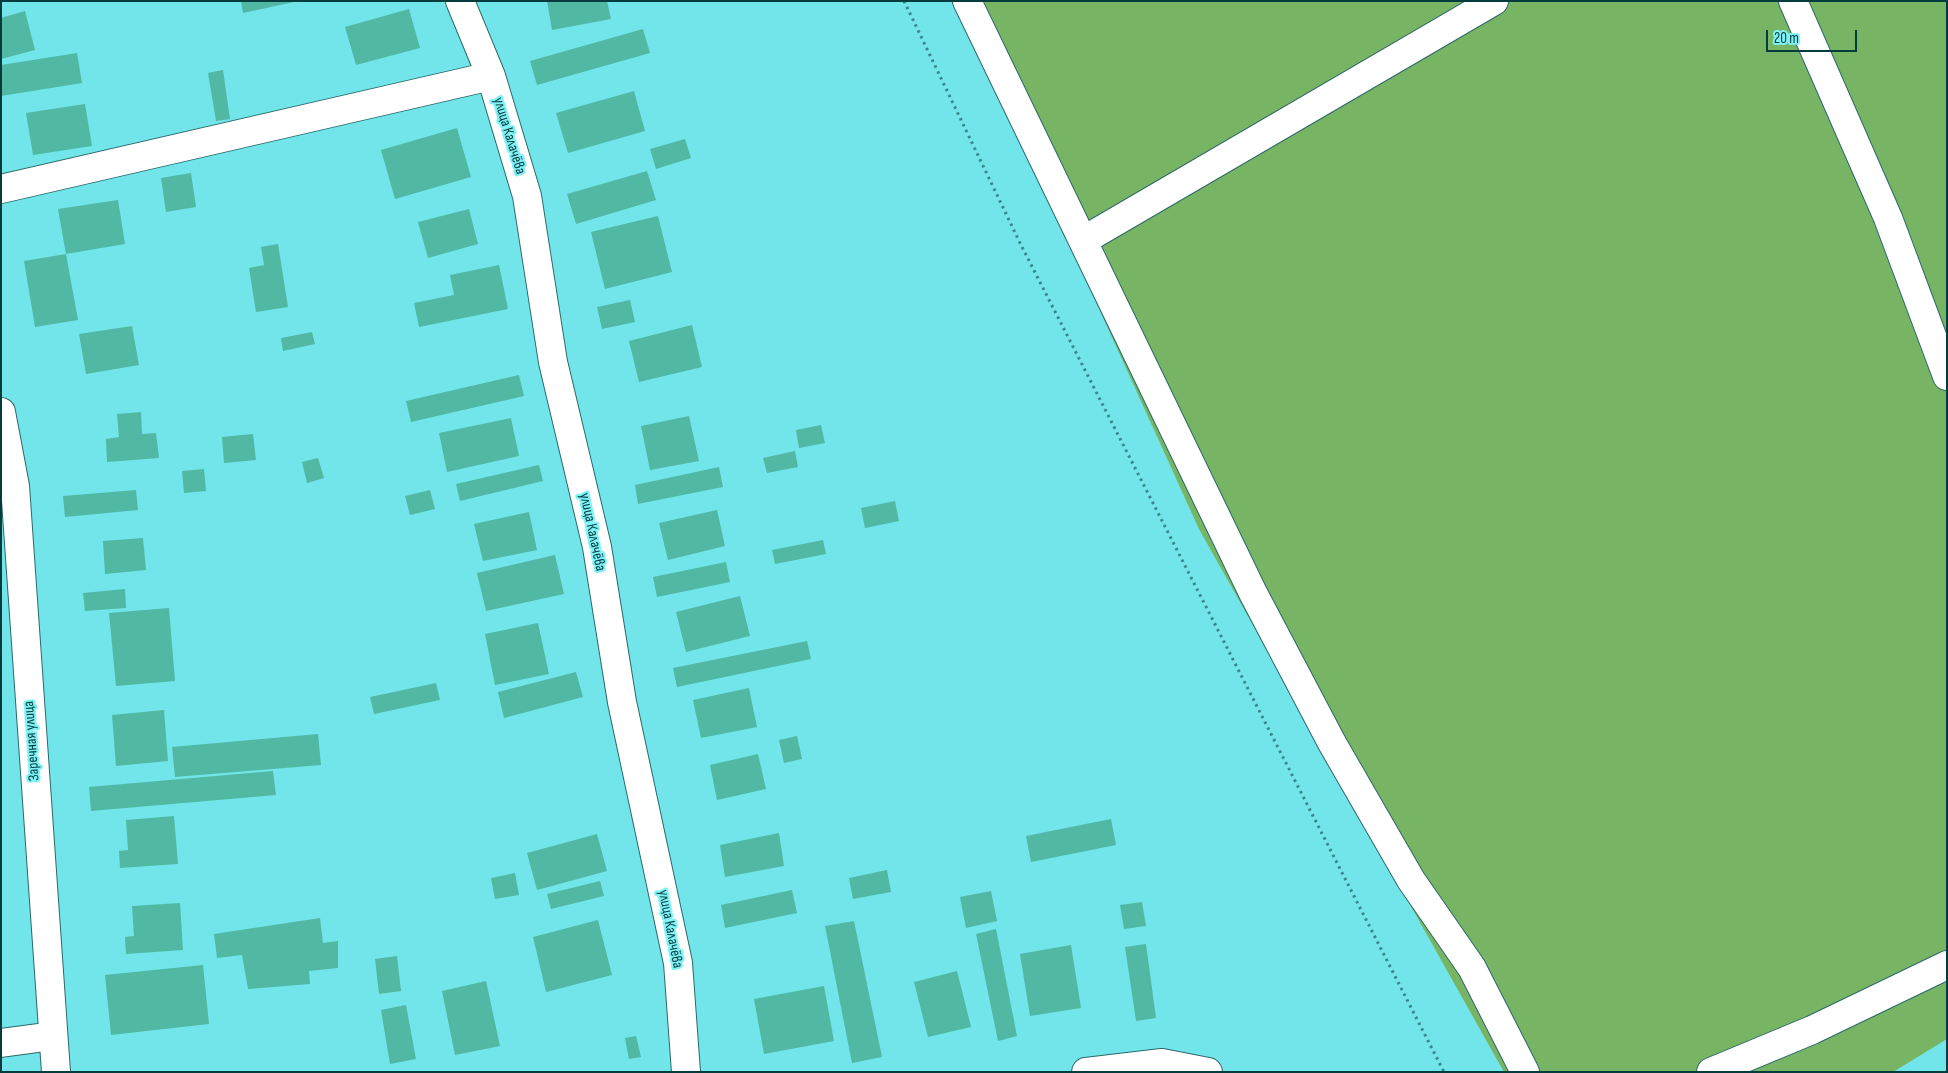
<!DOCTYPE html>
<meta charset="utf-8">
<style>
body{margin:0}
#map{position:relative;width:1948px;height:1073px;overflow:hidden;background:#71e5e9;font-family:"Sofia Sans Condensed",sans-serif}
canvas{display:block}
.frame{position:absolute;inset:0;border:2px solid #043b3d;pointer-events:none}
.scale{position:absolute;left:1766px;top:30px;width:91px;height:22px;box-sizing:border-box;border:2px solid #043b3d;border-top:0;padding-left:6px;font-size:15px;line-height:18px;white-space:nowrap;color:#043b3d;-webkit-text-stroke:4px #7ff2f6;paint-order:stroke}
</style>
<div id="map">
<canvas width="1948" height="1073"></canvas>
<div class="frame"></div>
<div class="scale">20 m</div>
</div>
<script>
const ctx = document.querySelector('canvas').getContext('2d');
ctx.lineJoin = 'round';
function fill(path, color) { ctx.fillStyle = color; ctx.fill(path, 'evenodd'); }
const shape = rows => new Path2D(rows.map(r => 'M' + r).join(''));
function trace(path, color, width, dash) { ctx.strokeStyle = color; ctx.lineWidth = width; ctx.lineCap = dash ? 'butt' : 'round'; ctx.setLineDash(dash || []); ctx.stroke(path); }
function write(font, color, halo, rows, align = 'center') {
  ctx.font = font + ' "Sofia Sans Condensed",sans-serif'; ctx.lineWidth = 4.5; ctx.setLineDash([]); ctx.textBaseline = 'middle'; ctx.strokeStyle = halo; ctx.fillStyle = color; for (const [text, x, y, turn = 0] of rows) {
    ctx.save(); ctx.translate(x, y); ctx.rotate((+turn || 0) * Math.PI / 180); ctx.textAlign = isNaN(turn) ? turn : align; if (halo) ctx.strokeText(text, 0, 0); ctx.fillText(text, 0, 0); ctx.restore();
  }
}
fill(shape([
 [951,1,1947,1,1947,1039,1893,1072,1504,1072,1199,529,1076,258]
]), '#77b463');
fill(shape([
 [241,1,294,1,294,2,243,13],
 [547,1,607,1,611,19,552,30],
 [409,9,420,48,356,65,345,27],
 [25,11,35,50,1,59,1,18],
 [643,29,650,53,537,85,530,61],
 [77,53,82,83,1,96,1,65],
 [223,70,230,119,216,121,208,73],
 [634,91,645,131,568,153,556,113],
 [85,104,92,146,33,155,26,113],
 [457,128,471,177,395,199,381,150],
 [685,139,691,158,656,169,650,149],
 [647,171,656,200,576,224,567,194],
 [191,173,196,207,166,212,161,178],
 [118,200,125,244,66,254,58,209],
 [469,209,478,244,428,258,418,222],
 [658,216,672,272,605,289,591,232],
 [278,244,288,307,256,312,249,268,264,265,261,247],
 [66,254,78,320,35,327,24,261],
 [499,265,508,309,419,327,414,303,454,295,450,275],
 [630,300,635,322,602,329,597,307],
 [692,325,702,367,639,382,629,341],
 [132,326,139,365,86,374,79,334],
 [312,332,315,344,283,351,281,338],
 [519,375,524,396,411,422,406,401],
 [141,412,142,434,156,433,159,458,107,462,106,439,119,437,117,414],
 [689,416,699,461,650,470,641,426],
 [511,418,519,456,447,472,439,433],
 [821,425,825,443,799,448,796,430],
 [253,434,256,460,224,463,222,437],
 [795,451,798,467,767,473,763,458],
 [318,458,324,478,307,483,302,462],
 [539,465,543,481,460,501,456,484],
 [719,467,723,487,638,504,635,485],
 [204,469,206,491,184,493,182,471],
 [136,490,138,510,65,517,63,496],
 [430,490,435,509,410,515,405,496],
 [895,501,899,521,865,528,861,508],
 [717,510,725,546,668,560,659,523],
 [529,512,537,550,483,561,474,524],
 [143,538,146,570,105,574,103,541],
 [823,540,826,554,775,564,772,550],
 [555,555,564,594,486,611,477,573],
 [726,562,730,582,657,597,653,577],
 [125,589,126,608,85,611,83,593],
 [740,596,750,636,686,652,676,612],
 [169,608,175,681,116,686,109,613],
 [538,623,549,674,495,685,485,634],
 [807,641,811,659,677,687,673,668],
 [576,672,583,697,504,718,498,692],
 [436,683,440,700,374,714,370,697],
 [749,688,757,727,701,738,693,700],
 [164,710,168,761,116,766,112,715],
 [318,734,321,765,175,777,172,747],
 [797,736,802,759,784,763,779,740],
 [758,754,766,789,717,800,710,765],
 [273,771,276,795,91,811,89,787],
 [174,816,178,864,120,868,119,851,128,850,126,820],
 [1111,819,1116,845,1031,862,1026,836],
 [779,833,784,866,725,877,720,845],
 [597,834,607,871,537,890,527,853],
 [887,870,891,892,853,899,849,878],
 [515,873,519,895,495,899,491,878],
 [600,881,604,896,551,909,547,894],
 [792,890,797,913,725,928,721,905],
 [991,891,997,921,966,928,960,897],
 [1142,902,1146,926,1124,929,1120,905],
 [180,903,183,950,126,954,125,937,134,936,132,906],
 [320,918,323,943,338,941,338,968,309,971,310,984,248,989,242,955,217,958,214,934],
 [598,920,612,975,546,992,533,937],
 [854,921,882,1057,852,1063,825,926],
 [996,929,1017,1036,998,1041,976,934],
 [1146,944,1156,1018,1136,1021,1125,947],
 [1071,945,1081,1008,1030,1016,1020,954],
 [397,956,401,991,379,994,375,959],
 [203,965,209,1024,111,1035,105,975],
 [957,971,971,1027,928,1037,914,982],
 [486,981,500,1046,455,1055,442,991],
 [824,986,834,1041,764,1054,754,999],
 [406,1005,416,1059,390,1064,381,1010],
 [636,1036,641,1057,629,1059,625,1038]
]), '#51b8a4');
const minor = shape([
 [460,1,491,76,527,196,553,362,597,547,622,702,678,963,686,1072],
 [967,1,1253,593,1332,743,1411,880,1472,968,1525,1072],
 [1793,1,1888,218,1947,376],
 [1,189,491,76],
 [1084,240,1494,1],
 [1,412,15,486,56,1072],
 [1,1043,53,1036],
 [1086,1072,1162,1063,1208,1072],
 [1711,1072,1812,1030,1947,965]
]);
trace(minor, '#2c696b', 30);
trace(shape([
 [904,1,1021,245,1444,1072]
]), '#36898c', 3, [2.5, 4]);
trace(minor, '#fff', 28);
write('15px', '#043b3d', '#7ff2f6', [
 ["улица Калачёва",509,136,73],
 ["улица Калачёва",592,532,78],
 ["Заречная улица",32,741,-94],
 ["улица Калачёва",670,929,79]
]);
</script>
